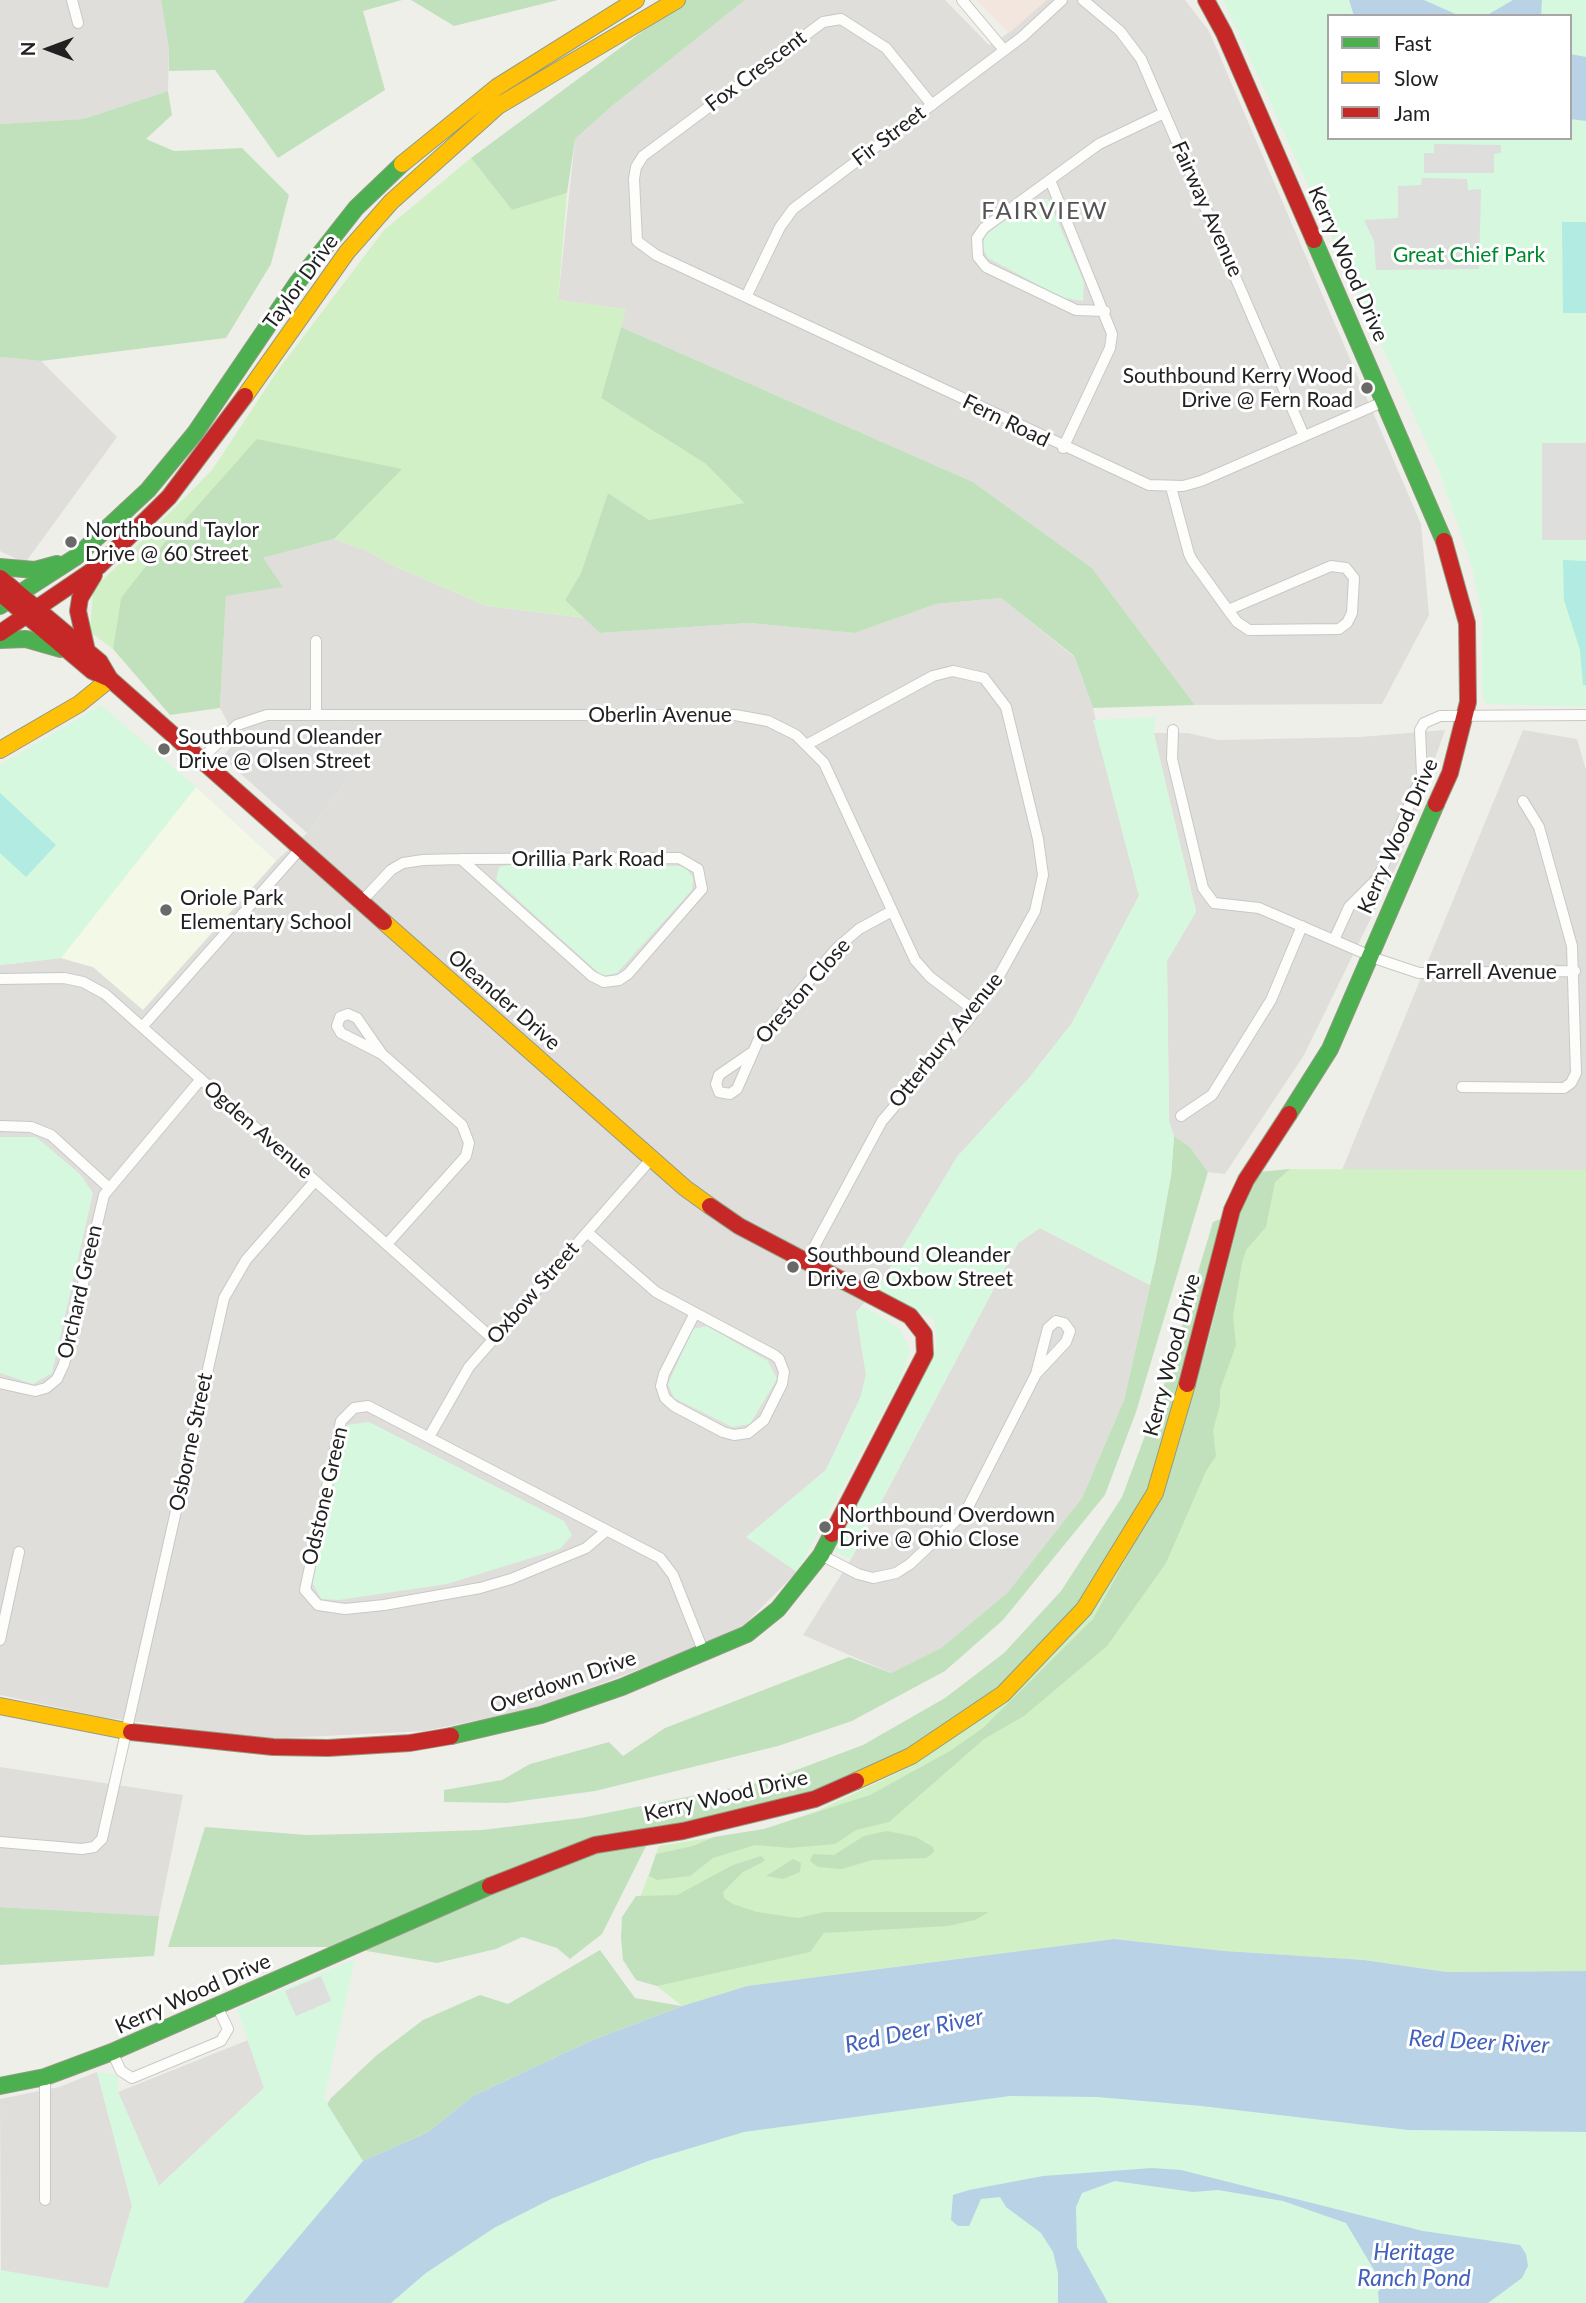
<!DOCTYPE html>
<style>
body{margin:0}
#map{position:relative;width:1586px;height:2303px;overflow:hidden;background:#efefea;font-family:Lato,sans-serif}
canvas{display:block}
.legend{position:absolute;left:1327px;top:14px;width:245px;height:126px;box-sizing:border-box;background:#fff;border:2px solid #a6a6a6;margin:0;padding:9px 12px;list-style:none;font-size:21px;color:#212121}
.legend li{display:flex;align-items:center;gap:14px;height:35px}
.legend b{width:35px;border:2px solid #a6a6a6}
.north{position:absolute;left:14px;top:14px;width:70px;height:70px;-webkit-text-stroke:5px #fff;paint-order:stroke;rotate:270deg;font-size:19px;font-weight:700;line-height:28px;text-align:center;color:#212121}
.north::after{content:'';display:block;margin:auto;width:24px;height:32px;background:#212121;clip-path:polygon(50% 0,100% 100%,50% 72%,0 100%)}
</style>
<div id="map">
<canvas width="1586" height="2303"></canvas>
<ul class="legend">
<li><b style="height:9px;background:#4caf50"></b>Fast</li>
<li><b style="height:9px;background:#ffc107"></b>Slow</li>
<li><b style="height:9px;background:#c62828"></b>Jam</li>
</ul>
<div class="north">N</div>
</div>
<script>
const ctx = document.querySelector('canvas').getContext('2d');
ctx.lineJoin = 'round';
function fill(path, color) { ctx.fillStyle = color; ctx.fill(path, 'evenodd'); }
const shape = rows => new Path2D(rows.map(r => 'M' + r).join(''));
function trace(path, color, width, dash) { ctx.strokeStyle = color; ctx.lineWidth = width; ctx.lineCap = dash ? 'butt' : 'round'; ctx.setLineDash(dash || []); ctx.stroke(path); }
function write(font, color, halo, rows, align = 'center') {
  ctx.font = font + ' Lato,sans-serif'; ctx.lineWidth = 6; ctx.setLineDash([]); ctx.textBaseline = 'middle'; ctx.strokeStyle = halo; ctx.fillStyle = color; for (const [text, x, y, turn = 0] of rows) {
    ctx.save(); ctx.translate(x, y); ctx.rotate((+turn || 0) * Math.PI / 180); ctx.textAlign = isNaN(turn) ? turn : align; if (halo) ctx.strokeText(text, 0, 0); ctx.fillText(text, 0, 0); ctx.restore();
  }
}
fill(shape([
 [0,0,161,0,169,50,168,91,83,119,0,124],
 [745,0,945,0,989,45,1004,36,1046,0,1185,0,1209,31,1421,524,1429,615,1382,704,1195,705,1092,568,973,482,621,327,625,309,558,300,575,139,612,106],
 [0,357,41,361,117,437,25,563,0,551],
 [334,539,365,550,394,566,487,606,586,618,600,633,749,623,855,633,936,604,1001,598,1074,657,1093,708,1139,896,1072,1023,1029,1078,957,1157,878,1288,856,1312,866,1375,861,1396,826,1470,747,1537,797,1572,744,1625,670,1658,536,1708,425,1731,263,1739,102,1717,0,1695,0,965,61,958,93,967,143,1009,276,861,307,833,345,784,260,728,237,740,220,708,226,596,263,558],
 [1445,730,1399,861,1304,1055,1225,1174,1208,1172,1190,1147,1174,1136,1169,1121,1167,961,1196,911,1153,733,1188,733,1218,740,1360,737],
 [1523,730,1577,739,1586,770,1586,1170,1342,1170],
 [1040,1228,1150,1285,1124,1400,1082,1498,1008,1592,941,1648,891,1673,803,1635,851,1559,1018,1243],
 [0,1767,183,1795,159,1916,0,1907],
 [248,2040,264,2088,159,2186,118,2092],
 [97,2072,132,2206,108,2289,1,2272,0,2099,59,2087]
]), '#dfdedb');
fill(shape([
 [976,0,1047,0,1009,33]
]), '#f2e6df');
fill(shape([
 [196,787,276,861,143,1010,93,967,61,958]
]), '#f4f8e7');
fill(shape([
 [348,725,345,784,307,833,222,757,237,740,260,728]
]), '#dddddb');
fill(shape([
 [471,158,512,210,567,193,558,300,626,309,601,398,706,464,744,503,649,520,608,493,581,573,565,600,586,618,487,606,394,566,365,550,334,539,401,469,121,598,113,649,90,632,93,590,212,470,278,370,384,230],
 [1290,1169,1586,1170,1586,1971,1447,1972,1364,1960,1225,1951,1114,1939,747,1986,682,2006,643,1975,630,1925,659,1846,764,1829,817,1811,914,1765,1005,1701,1052,1656,1090,1611,1115,1575,1161,1495,1207,1345,1241,1212,1260,1172]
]), '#d2f0c6');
fill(shape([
 [161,0,402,0,363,11,385,90,278,158,215,70,169,71,169,50],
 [411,0,558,0,454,26],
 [685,0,745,0,612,106,575,139,567,193,512,210,471,158],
 [168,91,172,115,146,139,174,151,242,148,289,195,271,264,226,338,41,361,0,357,0,124,83,119],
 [621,327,973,482,1092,568,1195,705,1093,708,1074,656,1001,598,936,604,855,633,749,623,600,633,565,600,581,573,608,493,649,520,744,503,706,464,601,398],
 [257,439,402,469,334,539,263,558,283,587,226,596,220,708,170,715,113,649,121,598,161,547],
 [1174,1136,1190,1147,1208,1172,1136,1412,1105,1495,1003,1620,945,1671,852,1721,778,1746,595,1791,507,1803,444,1802,444,1790,502,1780,530,1764,609,1742,623,1756,665,1728,849,1657,891,1673,941,1648,1008,1592,1082,1498,1124,1400,1156,1259,1171,1175],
 [1290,1169,1275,1182,1266,1227,1246,1250,1242,1263,1233,1316,1236,1345,1220,1390,1220,1405,1213,1430,1216,1456,1206,1471,1166,1563,1107,1646,1024,1716,984,1739,889,1822,856,1830,835,1844,790,1848,755,1845,713,1858,690,1876,657,1880,649,1876,656,1854,693,1846,714,1837,764,1829,870,1795,950,1751,983,1728,1093,1619,1161,1495,1207,1345,1241,1212,1249,1192,1260,1172],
 [1223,1218,1155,1493,1084,1609,1003,1694,911,1756,815,1799,651,1836,602,1934,570,1959,557,1948,522,1937,496,1949,437,1963,344,1947,168,1947,205,1827,307,1835,390,1833,482,1830,581,1818,767,1781,863,1745,945,1698,1004,1653,1061,1591,1122,1497,1165,1382,1213,1222],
 [887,1831,916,1837,933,1847,934,1852,926,1858,872,1860,842,1869,818,1867,810,1861,813,1854,834,1855,864,1836],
 [761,1856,765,1860,763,1862,743,1872,723,1892,724,1898,733,1904,757,1912,798,1918,824,1912,989,1912,975,1920,948,1926,824,1933,810,1952,657,1986,636,1980,623,1960,621,1938,622,1917,636,1896,677,1895,733,1865],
 [793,1859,801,1863,800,1872,783,1879,766,1876],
 [0,1907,159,1916,154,1956,0,1965],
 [600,1950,635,1998,682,2006,588,2042,473,2096,428,2132,363,2161,243,2303,162,2303,306,2138,331,2098,377,2055,423,2020,480,1995,508,2004]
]), '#c1e1bd');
fill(shape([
 [1223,0,1586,0,1586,707,1486,704,1482,696,1482,616,1472,567,1438,468],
 [1329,16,1570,16,1570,138,1329,138],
 [1034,199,1048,199,1084,282,1083,301,1063,298,988,258,983,248,984,236],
 [101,705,196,787,61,958,0,965,0,765],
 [1156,717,1154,733,1196,912,1167,961,1169,1121,1174,1136,1171,1175,1150,1285,1040,1228,1018,1243,851,1559,831,1550,937,1346,934,1320,878,1288,957,1157,1029,1078,1072,1023,1139,896,1093,720],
 [509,865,685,866,693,878,692,890,617,973,602,976,496,880,499,867],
 [0,1137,36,1137,80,1174,93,1193,52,1373,33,1384,0,1373],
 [863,1306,900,1329,910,1350,900,1380,797,1572,746,1537,826,1470,861,1396,866,1375,856,1312],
 [707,1326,768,1361,777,1379,750,1424,732,1427,674,1398,668,1384,693,1329],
 [369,1422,564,1521,572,1535,560,1549,447,1584,339,1600,321,1599,312,1582,345,1425],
 [355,1959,324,2099,363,2161,243,2303,0,2303,0,2270,108,2288,132,2206,97,2072,118,2075,118,2092,159,2186,264,2088,237,2009],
 [1010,2096,1097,2097,1201,2106,1408,2130,1586,2132,1586,2303,391,2303,426,2273,494,2228,551,2199,648,2161,744,2132]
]), '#d6f8df');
fill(shape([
 [1562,222,1586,222,1586,313,1563,313],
 [1563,560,1586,561,1586,685,1583,685,1580,650,1564,600],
 [0,793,56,845,26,877,0,853]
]), '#b1ebe1');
fill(shape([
 [1434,144,1501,145,1501,153,1494,154,1494,173,1424,173,1424,153,1434,153],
 [1422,178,1467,179,1468,190,1481,189,1479,269,1376,270,1374,241,1364,220,1398,218,1398,186,1421,185],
 [1542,443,1586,443,1586,540,1542,540],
 [321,1976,331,2001,296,2016,285,1991]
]), '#dededc');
fill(shape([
 [1349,0,1424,0,1460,16,1354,16],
 [1513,0,1542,0,1541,16,1472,16,1489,14],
 [1570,54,1586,57,1586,121,1570,119],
 [1114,1939,1225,1951,1364,1960,1447,1972,1586,1971,1586,2132,1408,2130,1201,2106,1097,2097,1010,2096,744,2132,648,2161,551,2199,494,2228,426,2273,391,2303,243,2303,363,2161,428,2132,473,2096,588,2042,682,2006,747,1986],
 [1152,2168,1181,2170,1423,2231,1520,2245,1526,2254,1528,2266,1522,2278,1488,2303,1379,2303,1378,2292,1383,2285,1346,2223,1283,2201,1218,2190,1193,2192,1115,2181,1082,2193,1076,2207,1077,2247,1108,2303,1058,2303,1058,2273,1053,2252,1041,2233,1006,2207,1000,2197,981,2199,969,2226,958,2226,951,2220,953,2195,969,2190,1043,2176]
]), '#bad2e6');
const street = shape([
 [72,0,78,23],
 [962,0,1004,50],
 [1083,0,1120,31,1141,59,1304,436],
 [932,105,886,48,841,19,823,22,643,156,636,167,634,179,637,241,656,255,1149,485,1183,486,1201,481,1385,401],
 [1050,180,1112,334,1110,348,1063,448],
 [746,297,780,227,793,209,1022,37,1062,0],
 [1105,311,1076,310,986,267,978,257,977,238,984,228,1099,144,1164,113],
 [1171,487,1189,554,1192,560,1228,610,1237,622,1249,630,1339,629,1347,623,1352,613,1354,578,1346,568,1331,566,1228,610],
 [316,714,316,641],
 [1173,730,1172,759,1203,888,1214,903,1259,908,1380,960,1419,973,1575,971],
 [200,760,237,725,267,715,735,715,768,721,796,735,824,763,915,960,930,977,975,1011],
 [361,902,391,870,403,863,423,860,461,859,679,858,698,869,702,889,628,974,619,980,604,982,592,976,461,859],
 [1334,940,1349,907,1378,878,1422,775,1420,730,1424,723,1440,716,1586,715],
 [0,979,64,978,83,982,105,994,493,1339],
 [143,1026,301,848],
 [751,1053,719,1075,716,1084,719,1092,730,1094,737,1089,758,1041,837,948,859,929,892,911],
 [382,1054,341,1033,337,1026,340,1017,348,1014,357,1018,382,1054,462,1125,469,1143,466,1156,387,1244],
 [1462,1087,1564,1088,1571,1083,1576,1073,1572,946,1539,827,1523,801],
 [1181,1116,1212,1095,1271,1000,1302,926],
 [0,1126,31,1127,51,1135,108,1187],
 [587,1232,656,1292,774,1355,779,1359,784,1372,782,1384,764,1420,748,1433,734,1435,723,1432,674,1406,665,1398,661,1386,664,1374,695,1313],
 [806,1262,882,1121,969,1019,999,976,1035,911,1043,875,1038,839,1006,707,984,678,953,671,933,676,808,744],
 [0,1383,35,1391,46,1388,57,1379,64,1364,104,1195,201,1079],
 [429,1437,469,1367,652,1158],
 [606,1531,586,1548,511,1579,480,1588,384,1605,345,1609,318,1605,305,1590,341,1421,354,1408,368,1406,660,1558,673,1575,704,1653],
 [821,1555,858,1574,873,1578,896,1573,910,1564,966,1511,1036,1374,1048,1328,1056,1321,1064,1323,1070,1331,1066,1342,1036,1374],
 [0,1640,19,1552],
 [0,1842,82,1849,94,1847,102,1839,224,1298,246,1260,315,1181],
 [112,2052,121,2071,132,2078,221,2041,228,2029,217,2006],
 [45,2077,45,2200]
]);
const fast = shape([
 [1314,240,1444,541],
 [0,567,35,570,57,564],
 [0,606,76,557,148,490,195,433,297,283,356,208,402,164],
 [0,640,26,639,61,649],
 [1289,1114,1330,1049,1436,804],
 [451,1736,541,1715,622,1687,747,1634,778,1609,821,1555,832,1534],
 [0,2086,45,2077,112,2052,490,1886]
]);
const slow = shape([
 [402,164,497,87,636,0],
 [245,396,347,252,391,202,498,106,677,0],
 [0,750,79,704,110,679],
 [384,922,685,1188,710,1206],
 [0,1706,131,1732],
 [856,1781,911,1756,1003,1694,1084,1609,1155,1493,1187,1384]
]);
const jam = shape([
 [1206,0,1224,33,1314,240],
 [0,578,100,662,110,679,384,922],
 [0,593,92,671,110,679],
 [0,633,99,566,169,497,245,396],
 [87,651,78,611,80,598,94,575],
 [1436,804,1450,773,1468,702,1467,623,1444,541],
 [710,1206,739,1226,910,1316,924,1334,925,1354,832,1534],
 [1187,1384,1232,1210,1246,1180,1289,1114],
 [131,1732,273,1747,328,1748,410,1743,451,1736],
 [490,1886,595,1845,683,1831,815,1799,856,1781]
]);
trace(street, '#c8c8c6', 12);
trace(fast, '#939b80', 18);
trace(slow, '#939b80', 18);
trace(jam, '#939b80', 18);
trace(street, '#fdfdfc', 10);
trace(fast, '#4caf50', 16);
trace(slow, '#ffc107', 16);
trace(jam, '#c62828', 16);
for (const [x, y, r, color] of [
 [1367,388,7,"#696967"],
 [71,542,7,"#696967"],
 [164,749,7,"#696967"],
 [166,910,7,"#696967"],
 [793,1267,7,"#696967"],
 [825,1527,7,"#696967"]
]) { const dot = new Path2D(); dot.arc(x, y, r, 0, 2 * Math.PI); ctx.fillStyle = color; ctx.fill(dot); trace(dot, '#fff', 2.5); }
write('21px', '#212121', '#fff', [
 ["Fox Crescent",756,71,-37],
 ["Fir Street",889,136,-37],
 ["Fairway Avenue",1207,209,66],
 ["Kerry Wood Drive",1348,264,66],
 ["Taylor Drive",301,282,-54],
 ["Fern Road",1006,421,26],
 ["Oberlin Avenue",660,715],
 ["Kerry Wood Drive",1398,836,-66],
 ["Orillia Park Road",588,859],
 ["Farrell Avenue",1491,972],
 ["Oreston Close",803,991,-49],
 ["Oleander Drive",504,1000,41],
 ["Otterbury Avenue",946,1040,-51],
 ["Ogden Avenue",258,1130,41],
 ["Orchard Green",80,1292,-77],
 ["Oxbow Street",533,1293,-49],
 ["Kerry Wood Drive",1172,1355,-75],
 ["Osborne Street",191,1442,-78],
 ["Odstone Green",325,1496,-77],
 ["Overdown Drive",563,1682,-19],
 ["Kerry Wood Drive",726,1796,-13],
 ["Kerry Wood Drive",193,1994,-24]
]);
write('21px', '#01892e', '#fff', [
 ["Great Chief Park",1469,255]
]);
write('21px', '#212121', '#fff', [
 ["Southbound Kerry Wood",1353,376,"right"],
 ["Drive @ Fern Road",1353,400,"right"],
 ["Northbound Taylor",85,530],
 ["Drive @ 60 Street",85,554],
 ["Southbound Oleander",178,737],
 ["Drive @ Olsen Street",178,761],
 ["Oriole Park",180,898],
 ["Elementary School",180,922],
 ["Southbound Oleander",807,1255],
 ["Drive @ Oxbow Street",807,1279],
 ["Northbound Overdown",839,1515],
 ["Drive @ Ohio Close",839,1539]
], 'left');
write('italic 23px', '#4261bd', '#fff', [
 ["Red Deer River",914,2031,-12],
 ["Red Deer River",1479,2042,3],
 ["Heritage",1414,2253],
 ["Ranch Pond",1414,2279]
]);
ctx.letterSpacing = '2px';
write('24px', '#545454', '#fff', [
 ["FAIRVIEW",1045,211]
]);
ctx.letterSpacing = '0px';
</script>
